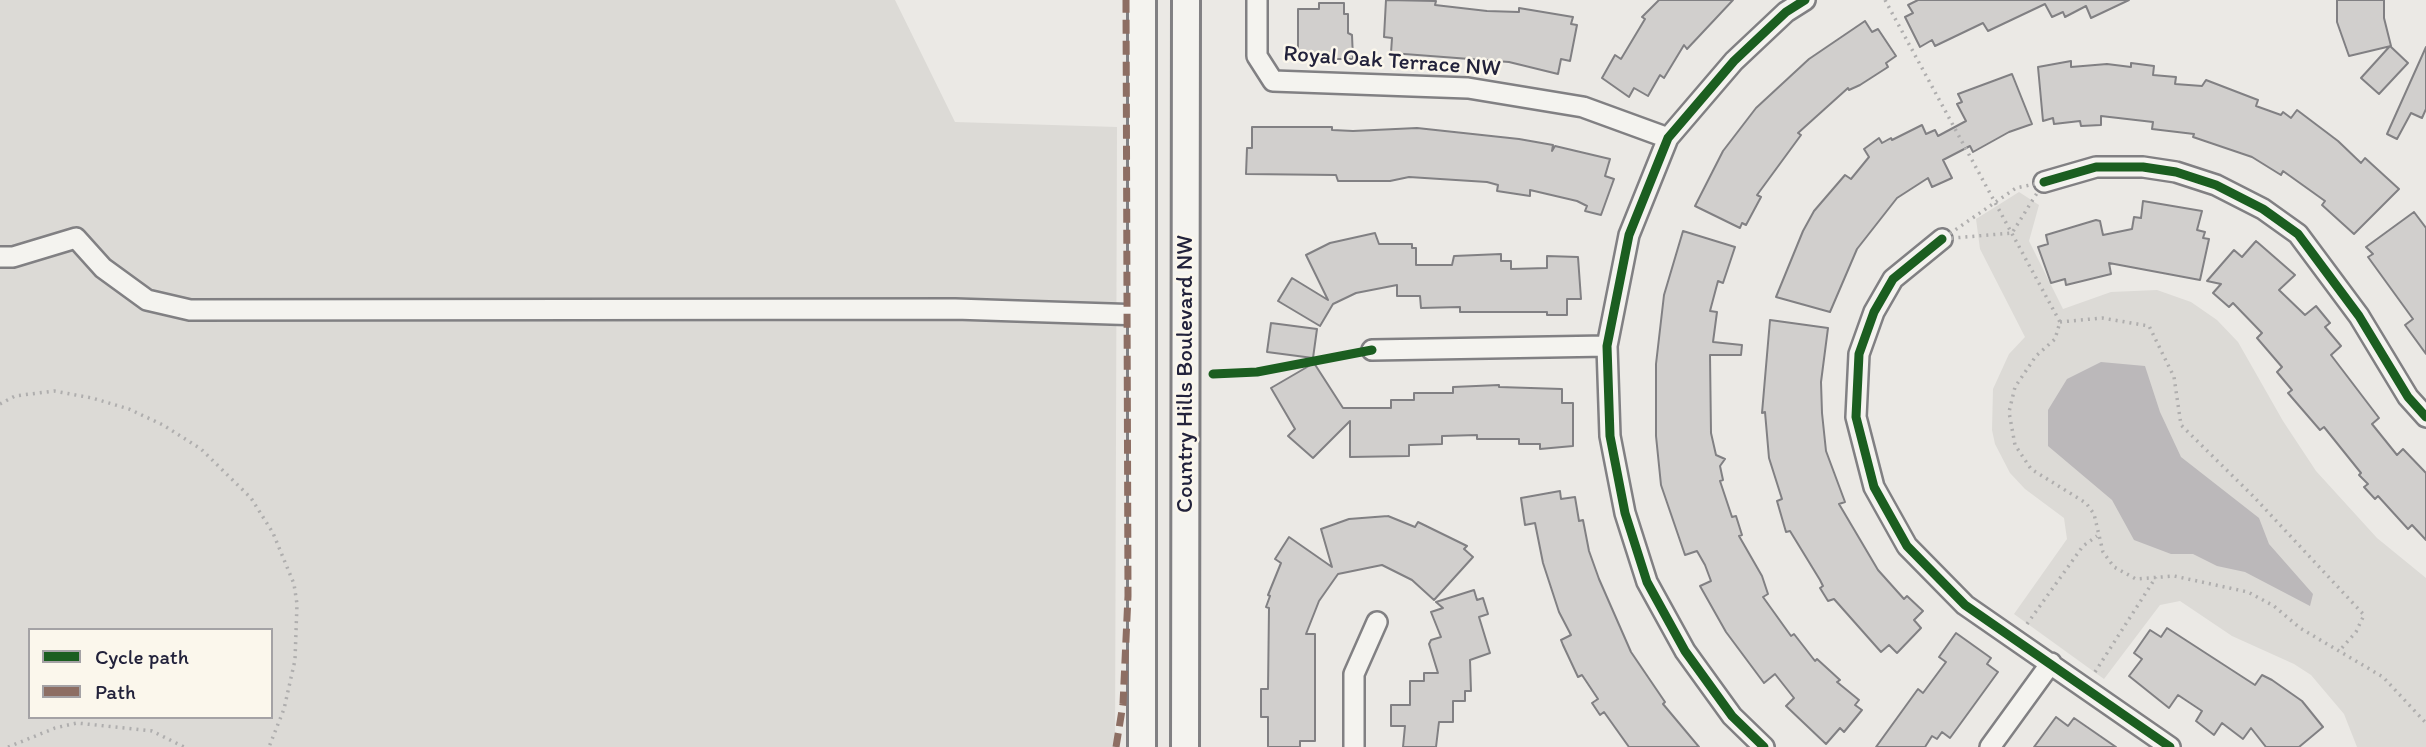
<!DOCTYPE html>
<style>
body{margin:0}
#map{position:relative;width:2426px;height:747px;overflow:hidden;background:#ebe9e5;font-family:Itim,sans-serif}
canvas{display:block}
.legend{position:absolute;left:28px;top:628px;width:245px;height:91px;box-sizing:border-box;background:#fbf7ec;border:2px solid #a4a2a5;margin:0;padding:9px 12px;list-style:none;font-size:21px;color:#22223b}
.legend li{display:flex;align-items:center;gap:14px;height:35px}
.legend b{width:35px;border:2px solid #a4a2a5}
</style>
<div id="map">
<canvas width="2426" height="747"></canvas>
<ul class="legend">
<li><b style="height:9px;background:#1b5e20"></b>Cycle path</li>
<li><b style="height:9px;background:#8d6e63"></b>Path</li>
</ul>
</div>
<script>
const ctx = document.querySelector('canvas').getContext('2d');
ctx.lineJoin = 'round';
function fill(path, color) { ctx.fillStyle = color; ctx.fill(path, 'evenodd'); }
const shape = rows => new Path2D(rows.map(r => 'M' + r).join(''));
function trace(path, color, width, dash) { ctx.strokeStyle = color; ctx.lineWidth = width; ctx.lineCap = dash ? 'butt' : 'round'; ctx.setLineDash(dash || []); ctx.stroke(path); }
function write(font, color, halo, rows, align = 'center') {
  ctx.font = font + ' Itim,sans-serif'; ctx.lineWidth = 5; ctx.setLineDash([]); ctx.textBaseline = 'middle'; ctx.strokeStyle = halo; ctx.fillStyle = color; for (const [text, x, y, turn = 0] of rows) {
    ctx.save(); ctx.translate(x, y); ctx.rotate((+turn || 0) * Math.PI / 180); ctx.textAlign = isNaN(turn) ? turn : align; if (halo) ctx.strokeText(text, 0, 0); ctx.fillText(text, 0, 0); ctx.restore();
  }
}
fill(shape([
 [0,0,895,0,955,122,1117,127,1115,747,0,747],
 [30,630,271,630,271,717,30,717],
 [2019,192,2039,205,2029,241,2063,309,2111,292,2157,290,2191,302,2217,320,2238,342,2283,421,2316,471,2377,538,2426,578,2426,747,2357,747,2344,714,2311,675,2294,664,2232,636,2180,601,2160,605,2104,679,2014,614,2067,539,2064,518,2025,489,2010,473,1995,444,1992,430,1993,389,2009,354,2025,337,1980,249,1976,219]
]), '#dcdad6');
fill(shape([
 [2101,362,2145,366,2160,412,2181,457,2259,518,2269,544,2313,594,2310,606,2245,572,2217,566,2193,554,2171,554,2134,540,2112,500,2048,446,2048,410,2067,379]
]), '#bbb8ba');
const building = shape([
 [1386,0,1436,1,1435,5,1487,11,1519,12,1519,8,1573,17,1571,24,1577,25,1570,61,1561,59,1558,74,1509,62,1391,53,1392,38,1384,37,1386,0],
 [1659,0,1733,0,1687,49,1684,45,1664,78,1660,75,1648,96,1634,88,1629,97,1602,78,1615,55,1621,59,1645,19,1642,17,1659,0],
 [1918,0,2129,0,2091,18,2086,6,2065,17,2063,12,2052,17,2045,4,1988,31,1983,23,1935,46,1932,40,1920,47,1905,17,1913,13,1908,5,1918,0],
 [2337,0,2384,0,2384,18,2391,46,2349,56,2337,22,2337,0],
 [1319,3,1344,3,1344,14,1348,14,1348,33,1352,35,1353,59,1322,59,1322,54,1298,54,1298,9,1319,9,1319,3],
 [1865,21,1872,32,1878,29,1896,56,1886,63,1888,67,1860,85,1849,90,1848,88,1798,133,1801,135,1757,195,1761,197,1746,225,1742,223,1740,228,1695,206,1723,151,1756,108,1809,59,1865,21],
 [2390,46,2408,63,2379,94,2361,78,2390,46],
 [2426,47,2426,109,2422,118,2411,113,2397,139,2387,134,2426,47],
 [2071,61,2071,67,2107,64,2131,67,2131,63,2154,66,2153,75,2176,77,2175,84,2202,86,2206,80,2258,100,2256,106,2281,115,2283,112,2291,118,2297,110,2338,141,2361,163,2365,158,2399,189,2354,234,2322,205,2325,201,2283,171,2281,175,2252,157,2193,137,2194,134,2152,129,2153,122,2101,116,2101,125,2081,126,2080,121,2054,124,2053,118,2043,121,2038,67,2071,61],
 [2012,74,2032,124,2009,132,1973,152,1970,146,1943,160,1952,178,1932,187,1928,178,1897,198,1857,249,1830,312,1776,297,1803,231,1814,211,1845,175,1851,179,1869,157,1864,149,1879,138,1882,143,1891,138,1892,140,1922,125,1926,134,1935,130,1938,136,1966,121,1957,104,1962,102,1958,94,2012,74],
 [1252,127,1332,127,1332,130,1353,131,1417,128,1519,139,1553,145,1552,151,1555,146,1610,159,1605,176,1614,179,1601,215,1585,211,1587,206,1577,201,1530,190,1530,196,1497,191,1498,185,1487,182,1409,177,1390,181,1338,181,1336,175,1246,174,1247,148,1252,148,1252,127],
 [2143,201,2202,211,2197,230,2205,232,2203,238,2209,239,2200,280,2109,263,2111,274,2066,285,2065,279,2051,283,2038,247,2048,244,2046,235,2096,220,2100,221,2103,235,2132,229,2134,217,2141,218,2143,201],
 [2414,212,2426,228,2426,354,2405,325,2413,319,2368,257,2373,254,2366,247,2414,212],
 [1683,231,1735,247,1723,283,1718,281,1710,311,1717,312,1713,342,1742,345,1741,355,1710,355,1711,433,1716,455,1725,459,1720,466,1723,480,1720,481,1732,517,1736,516,1742,535,1739,536,1762,576,1768,594,1763,597,1791,636,1794,634,1815,661,1817,659,1840,680,1837,682,1859,700,1855,705,1862,710,1844,732,1840,728,1826,744,1786,706,1794,698,1775,674,1764,683,1726,632,1700,586,1711,581,1705,565,1697,551,1685,555,1661,485,1656,436,1656,364,1664,295,1683,231],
 [1375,233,1379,244,1412,244,1412,248,1416,248,1416,265,1452,265,1454,256,1501,254,1501,261,1511,261,1511,269,1547,268,1547,256,1578,257,1581,299,1567,299,1567,315,1547,315,1547,312,1460,312,1460,307,1421,308,1420,296,1397,296,1397,285,1356,293,1333,304,1320,326,1278,301,1292,278,1328,300,1306,255,1330,243,1375,233],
 [2256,241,2295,275,2279,290,2305,315,2316,306,2330,323,2325,327,2341,346,2331,355,2379,418,2372,424,2397,455,2403,449,2426,473,2426,540,2412,525,2408,529,2378,496,2375,499,2364,487,2368,484,2359,475,2361,473,2324,427,2320,430,2288,393,2292,390,2277,372,2282,367,2257,338,2262,333,2233,303,2229,307,2213,293,2221,284,2207,281,2234,250,2242,257,2256,241],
 [1770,320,1828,328,1821,382,1822,413,1826,451,1845,502,1839,504,1878,570,1904,599,1907,596,1923,611,1914,620,1921,628,1897,653,1889,645,1881,652,1834,599,1828,601,1820,588,1823,586,1820,580,1790,531,1786,532,1777,501,1782,499,1769,458,1765,412,1762,413,1770,320],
 [1271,323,1317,329,1313,358,1267,352,1271,323],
 [1314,363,1343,408,1391,408,1391,400,1414,400,1414,393,1453,393,1453,387,1499,385,1499,387,1562,389,1562,403,1573,403,1573,446,1540,449,1540,444,1519,444,1519,439,1477,439,1477,435,1442,436,1442,444,1409,445,1409,456,1350,457,1350,421,1313,458,1288,436,1295,429,1271,388,1314,363],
 [1560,491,1561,499,1575,497,1579,521,1583,520,1589,551,1599,579,1631,652,1665,702,1663,704,1699,747,1629,747,1604,712,1600,715,1592,703,1598,699,1582,675,1578,677,1563,645,1561,640,1571,635,1559,612,1543,563,1535,523,1525,525,1521,498,1560,491],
 [1388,516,1415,527,1418,522,1467,546,1464,549,1473,557,1434,600,1412,580,1382,565,1338,574,1319,601,1306,634,1315,634,1315,741,1300,741,1300,747,1268,747,1268,717,1261,717,1261,689,1268,689,1269,608,1266,607,1270,596,1268,595,1281,563,1275,559,1289,537,1332,567,1321,529,1349,519,1388,516],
 [1474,590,1477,600,1483,598,1488,614,1479,617,1490,653,1470,660,1471,691,1465,691,1465,701,1453,701,1453,722,1439,722,1436,747,1403,747,1405,726,1391,726,1391,705,1410,705,1410,681,1424,681,1424,673,1438,673,1429,644,1431,640,1441,637,1431,612,1443,608,1436,602,1474,590],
 [2167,628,2255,685,2262,675,2272,680,2302,701,2323,727,2299,747,2266,747,2251,728,2243,739,2222,723,2214,735,2196,721,2202,711,2178,695,2169,708,2129,676,2142,659,2134,653,2150,630,2161,637,2167,628],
 [1956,633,1991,658,1987,664,1998,672,1950,738,1942,732,1937,739,1932,736,1925,747,1876,747,1918,689,1923,693,1946,662,1939,657,1956,633],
 [2056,717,2068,726,2074,718,2116,747,2034,747,2056,717]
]);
fill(building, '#d1cfcd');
trace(building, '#818083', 2);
const minor = shape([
 [1257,0,1257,56,1273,81,1468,88,1583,107,1668,138],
 [2044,182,2096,167,2143,167,2176,172,2216,185,2263,209,2298,234,2359,316,2408,397,2426,417],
 [1942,239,1893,279,1874,312,1859,354,1856,417,1874,487,1907,546,1965,605,2170,747],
 [0,257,13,257,76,238,103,268,147,300,190,310,955,309,1142,315],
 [1372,350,1607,346],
 [1354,747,1354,674,1377,622],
 [1764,747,1732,716,1685,651,1647,582,1625,513,1610,436,1607,346,1629,235,1668,138,1734,61,1786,12,1805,0],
 [1990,747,2051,663]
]);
const major = shape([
 [1142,747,1142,0],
 [1185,747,1186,0]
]);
trace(minor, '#818083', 24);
trace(major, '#818083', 32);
trace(shape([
 [1885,0,2060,322,2055,339,2036,356,2015,387,2009,412,2015,445,2031,469,2086,503,2094,514,2103,552,2114,567,2136,579,2174,576,2248,592,2274,606,2300,628,2383,677,2426,723],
 [2044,182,2012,233,1942,239,2016,188,2044,182],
 [2060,322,2102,318,2149,326,2174,377,2181,425,2254,497,2364,615,2356,632,2340,650],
 [0,404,15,396,54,391,92,398,129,409,163,425,201,449,251,498,273,533,294,584,297,604,295,660,284,709,269,747],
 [2027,624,2083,546,2097,536],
 [2095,672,2156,577],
 [8,747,55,728,77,723,152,731,184,747]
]), '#afaeae', 3.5, [2, 5]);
trace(minor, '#f4f3ef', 19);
trace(major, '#f4f3ef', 26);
trace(shape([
 [1116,747,1123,704,1128,596,1126,0]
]), '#8d6e63', 7, [14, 7]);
trace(shape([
 [2044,182,2096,167,2143,167,2176,172,2216,185,2263,209,2298,234,2359,316,2408,397,2426,417],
 [1942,239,1893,279,1874,312,1859,354,1856,417,1874,487,1907,546,1965,605,2170,747],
 [1213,374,1257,372,1372,350],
 [1764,747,1732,716,1685,651,1647,582,1625,513,1610,436,1607,346,1629,235,1668,138,1734,61,1786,12,1805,0]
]), '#1b5e20', 9);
write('23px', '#22223b', '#fbf7ec', [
 ["Royal Oak Terrace NW",1392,62,4],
 ["Country Hills Boulevard NW",1186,374,-90]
]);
</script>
